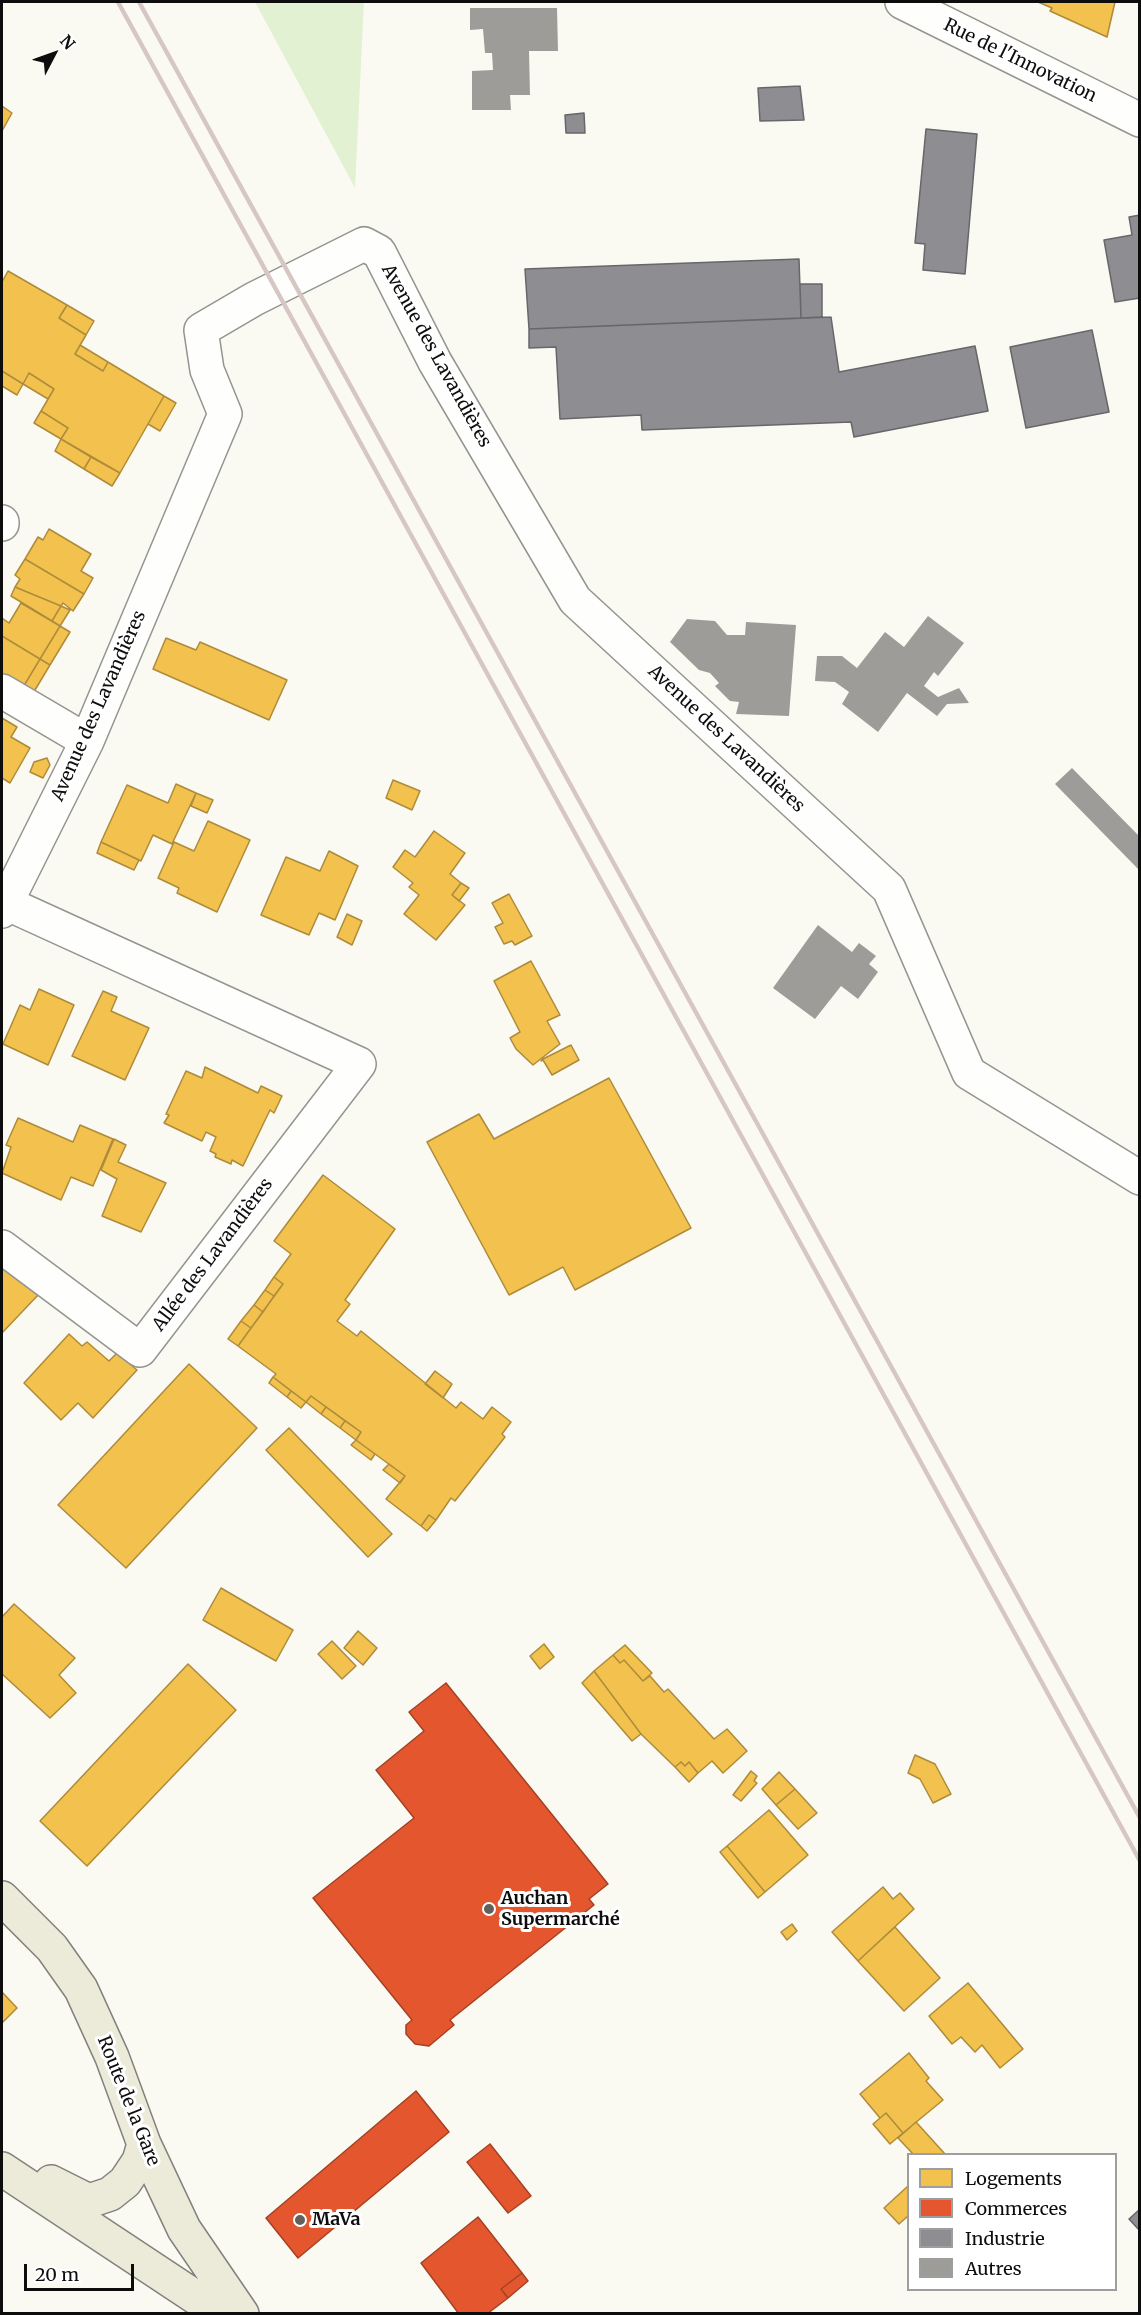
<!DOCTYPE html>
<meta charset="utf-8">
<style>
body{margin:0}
#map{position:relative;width:1141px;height:2315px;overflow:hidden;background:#fbfaf2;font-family:Merriweather,serif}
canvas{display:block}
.frame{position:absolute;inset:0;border:3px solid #0d0d0d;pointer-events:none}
.legend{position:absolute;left:907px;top:2153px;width:210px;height:138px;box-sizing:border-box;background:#fff;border:2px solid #9e9e9e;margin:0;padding:8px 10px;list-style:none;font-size:18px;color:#0d0d0d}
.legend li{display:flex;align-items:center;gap:12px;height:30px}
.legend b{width:30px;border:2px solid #9e9e9e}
.north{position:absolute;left:24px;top:24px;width:60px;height:60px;-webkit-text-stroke:4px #fff;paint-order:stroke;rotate:49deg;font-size:16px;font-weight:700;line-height:24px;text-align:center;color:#0d0d0d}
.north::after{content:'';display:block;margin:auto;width:21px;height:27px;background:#0d0d0d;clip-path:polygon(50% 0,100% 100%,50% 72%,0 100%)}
.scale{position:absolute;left:24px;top:2264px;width:110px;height:27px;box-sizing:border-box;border:3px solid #0d0d0d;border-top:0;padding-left:8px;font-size:18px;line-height:21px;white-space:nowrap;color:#0d0d0d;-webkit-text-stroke:4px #fff;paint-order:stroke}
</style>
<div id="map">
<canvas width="1141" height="2315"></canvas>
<div class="frame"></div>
<ul class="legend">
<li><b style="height:16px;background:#f2c14e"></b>Logements</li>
<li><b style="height:16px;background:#e4572e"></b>Commerces</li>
<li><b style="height:16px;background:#8d8d92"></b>Industrie</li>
<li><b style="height:16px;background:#9e9c98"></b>Autres</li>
</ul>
<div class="north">N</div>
<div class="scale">20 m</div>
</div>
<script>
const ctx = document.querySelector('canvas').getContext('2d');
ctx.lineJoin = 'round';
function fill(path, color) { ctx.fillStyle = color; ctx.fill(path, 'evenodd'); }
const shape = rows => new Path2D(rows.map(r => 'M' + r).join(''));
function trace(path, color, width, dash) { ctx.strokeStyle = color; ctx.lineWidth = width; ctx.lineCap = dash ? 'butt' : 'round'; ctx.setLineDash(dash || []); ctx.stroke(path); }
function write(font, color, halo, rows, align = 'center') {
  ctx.font = font + ' Merriweather,serif'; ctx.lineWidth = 6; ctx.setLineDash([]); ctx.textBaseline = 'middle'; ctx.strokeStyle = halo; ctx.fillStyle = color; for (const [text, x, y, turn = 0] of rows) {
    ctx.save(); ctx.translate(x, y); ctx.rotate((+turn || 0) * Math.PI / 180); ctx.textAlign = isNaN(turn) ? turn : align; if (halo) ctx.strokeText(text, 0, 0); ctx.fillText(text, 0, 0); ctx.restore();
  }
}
fill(shape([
 [255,2,364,2,355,188]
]), '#e1f1d2');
const homes = shape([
 [1038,2,1115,2,1107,37,1050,11,1052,8,1038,2],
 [2,106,12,113,2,131,2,106],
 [8,271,67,305,59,318,86,335,75,354,103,371,108,362,164,396,120,473,61,439,68,428,41,411,54,389,29,373,23,384,2,371,2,282,8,271],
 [67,305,94,321,86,335,59,318,67,305],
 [80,345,108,362,103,371,75,354,80,345],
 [2,371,23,384,17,395,2,386,2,371],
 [29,373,54,389,48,399,23,384,29,373],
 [164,396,176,403,160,431,148,424,164,396],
 [41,411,68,428,61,439,34,423,41,411],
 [61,439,91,457,84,469,55,451,61,439],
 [91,457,120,473,112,486,84,469,91,457],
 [49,529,91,554,81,571,93,578,84,594,25,559,38,537,43,540,49,529],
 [25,559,84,594,73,611,63,603,61,606,15,587,20,579,15,575,25,559],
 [15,587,61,606,52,621,11,596,15,587],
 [21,603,60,626,40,659,2,636,2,618,9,623,21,603],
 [61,606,70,610,60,626,52,621,61,606],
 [60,626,70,632,50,665,40,659,60,626],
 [2,636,40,659,19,694,2,683,2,636],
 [166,638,196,650,200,642,287,680,269,720,153,669,166,638],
 [40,659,50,665,29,700,19,694,40,659],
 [2,718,17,727,11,737,30,748,10,783,2,778,2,718],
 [47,758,50,765,43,778,30,772,34,762,47,758],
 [393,780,420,791,412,810,386,798,393,780],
 [176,784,196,793,172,844,153,835,141,861,101,842,127,785,168,803,176,784],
 [196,793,213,800,207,813,191,806,196,793],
 [208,821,250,840,217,912,177,893,179,888,158,878,174,842,194,851,208,821],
 [434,831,465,853,450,874,461,883,452,895,465,905,436,940,404,914,419,895,409,887,413,883,393,867,405,850,415,857,434,831],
 [101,842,139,860,134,870,97,853,101,842],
 [329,851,358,866,335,920,319,913,309,935,261,915,286,857,320,871,329,851],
 [461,883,469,888,459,901,452,895,461,883],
 [509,894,532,936,515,945,512,941,504,944,495,927,503,923,492,903,509,894],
 [347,914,362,921,352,945,337,937,347,914],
 [531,961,560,1015,547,1021,560,1044,533,1065,516,1049,510,1038,520,1032,494,981,531,961],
 [39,989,74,1005,48,1065,3,1044,20,1005,30,1010,39,989],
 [103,991,117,997,111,1011,149,1028,125,1080,72,1056,103,991],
 [571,1045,579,1060,552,1075,543,1060,541,1061,543,1059,571,1045],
 [205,1067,258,1093,261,1086,282,1096,274,1113,270,1110,243,1166,232,1160,231,1164,215,1157,216,1154,210,1151,216,1137,206,1132,202,1141,164,1123,169,1115,166,1114,186,1071,202,1078,205,1067],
 [609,1078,691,1228,575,1290,563,1267,509,1295,427,1142,479,1114,494,1139,609,1078],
 [18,1118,73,1142,80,1125,113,1139,93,1186,71,1177,61,1200,2,1173,11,1147,6,1145,18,1118],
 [114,1139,126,1145,118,1162,166,1183,141,1232,102,1216,117,1179,101,1170,114,1139],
 [323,1175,395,1229,345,1300,350,1304,337,1321,357,1336,361,1331,456,1408,461,1402,483,1419,492,1407,511,1422,502,1434,505,1437,455,1501,451,1498,436,1520,429,1515,421,1526,386,1499,405,1476,356,1440,361,1432,311,1396,306,1402,273,1377,276,1374,238,1346,283,1284,274,1277,291,1254,274,1241,323,1175],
 [2,1258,40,1293,2,1333,2,1258],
 [274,1277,283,1284,274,1296,265,1290,274,1277],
 [265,1290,274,1296,263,1312,254,1305,265,1290],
 [254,1305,263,1312,251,1328,241,1321,254,1305],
 [241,1321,251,1328,238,1346,228,1339,241,1321],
 [69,1334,82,1346,87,1342,109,1361,117,1353,137,1370,93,1418,78,1403,61,1420,24,1383,69,1334],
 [189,1364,257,1428,126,1568,58,1505,189,1364],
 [435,1371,452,1384,443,1398,425,1384,435,1371],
 [273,1377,291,1391,287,1397,269,1383,273,1377],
 [291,1391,306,1402,301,1408,287,1397,291,1391],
 [311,1396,326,1407,321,1414,306,1402,311,1396],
 [326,1407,345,1421,340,1428,321,1414,326,1407],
 [345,1421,361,1432,356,1440,340,1428,345,1421],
 [289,1428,392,1534,368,1557,266,1450,289,1428],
 [356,1440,375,1454,371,1460,351,1445,356,1440],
 [389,1464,405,1476,400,1483,383,1470,389,1464],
 [429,1515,436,1520,427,1531,421,1526,429,1515],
 [221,1588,293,1630,276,1661,203,1620,221,1588],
 [14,1604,75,1658,59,1675,76,1693,50,1718,2,1674,2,1617,14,1604],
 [358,1631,377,1648,363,1665,344,1648,358,1631],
 [332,1641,356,1666,342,1679,318,1654,332,1641],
 [544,1644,554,1657,540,1669,530,1656,544,1644],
 [625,1645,652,1673,643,1681,624,1660,620,1663,613,1655,625,1645],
 [613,1655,620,1663,624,1660,643,1681,650,1676,664,1692,668,1689,714,1739,727,1729,747,1751,723,1773,712,1761,698,1773,689,1762,685,1766,681,1762,675,1767,641,1734,594,1671,613,1655],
 [188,1664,236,1710,87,1866,40,1821,188,1664],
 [594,1671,641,1734,632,1741,582,1683,594,1671],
 [915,1755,935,1764,951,1794,933,1803,920,1779,908,1773,915,1755],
 [681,1762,685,1766,689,1762,698,1773,689,1782,675,1767,681,1762],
 [751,1771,757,1776,754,1781,757,1783,741,1801,733,1795,751,1771],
 [779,1772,795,1789,776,1805,762,1789,779,1772],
 [795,1789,817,1813,798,1829,776,1805,795,1789],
 [769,1810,808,1855,765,1892,727,1846,769,1810],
 [727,1846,765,1892,758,1898,720,1852,727,1846],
 [883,1887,893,1899,900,1893,914,1909,858,1961,832,1932,883,1887],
 [792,1924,797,1931,787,1940,781,1932,792,1924],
 [895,1927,940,1978,904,2011,858,1961,895,1927],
 [968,1983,1023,2049,1000,2068,982,2045,975,2052,961,2037,952,2044,929,2016,968,1983],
 [2,1992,17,2008,2,2023,2,1992],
 [909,2053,929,2078,926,2081,943,2100,903,2133,886,2113,880,2118,860,2094,909,2053],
 [886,2113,903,2133,890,2144,873,2124,886,2113],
 [916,2122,945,2154,913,2154,898,2138,916,2122],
 [908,2186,908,2216,899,2224,884,2208,908,2186]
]);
fill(homes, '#f2c14e');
trace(homes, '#ad8b3a', 1.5);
const shops = shape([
 [446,1683,608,1884,589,1899,594,1905,450,2020,454,2025,429,2046,415,2044,406,2034,406,2025,412,2020,313,1898,414,1818,376,1770,424,1731,409,1712,446,1683],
 [416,2091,449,2132,298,2258,266,2218,416,2091],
 [490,2144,531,2196,508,2213,467,2162,490,2144],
 [478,2217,522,2273,501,2289,508,2298,487,2314,459,2314,421,2263,478,2217],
 [522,2273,528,2281,508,2298,501,2289,522,2273]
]);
fill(shops, '#e4572e');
trace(shops, '#a44124', 1.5);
const industry = shape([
 [800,86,804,120,760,121,758,88,800,86],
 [584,113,585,133,566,133,565,115,584,113],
 [926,129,977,134,965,274,923,270,925,244,915,243,926,129],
 [1140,215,1140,298,1115,302,1104,240,1132,235,1129,217,1140,215],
 [799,259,801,318,529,329,525,269,799,259],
 [800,284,822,284,822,317,801,318,800,284],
 [831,317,839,372,975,346,988,411,854,437,851,422,642,430,641,415,560,419,556,347,529,348,529,329,831,317],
 [1092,330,1109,412,1026,428,1010,347,1092,330],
 [1140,2209,1140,2231,1129,2219,1140,2209]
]);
fill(industry, '#8d8d92');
trace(industry, '#67676a', 1.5);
fill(shape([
 [470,8,557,8,558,51,529,51,530,95,510,95,511,110,472,110,472,71,493,70,492,53,485,53,483,29,470,30],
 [928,616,964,643,938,676,934,672,924,686,938,697,959,688,969,703,947,704,937,716,907,693,878,732,842,704,849,692,835,682,815,681,817,656,842,656,857,668,885,632,904,647],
 [687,619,715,621,727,635,745,635,746,622,796,625,789,716,736,714,739,702,730,701,715,686,719,683,710,673,699,670,670,642],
 [1072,768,1140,837,1140,871,1055,784],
 [818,925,852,952,859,943,876,956,869,964,878,972,858,999,841,986,815,1019,773,988]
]), '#9e9c98');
const minor = shape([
 [902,2,1140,120],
 [2,524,2,522],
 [2,691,87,741],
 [2,911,87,741,225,414,207,370,201,330,254,299,364,244,379,252,435,362,575,600,889,889,969,1073,1140,1178],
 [2,1247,140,1350,359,1064,6,903]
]);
const major = shape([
 [2,1898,52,1948,81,1989,112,2057,144,2144,184,2229,242,2314],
 [2,2169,221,2314],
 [51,2182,89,2201,110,2194,125,2182,139,2161,144,2144]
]);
trace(minor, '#949490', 36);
trace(major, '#81817d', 36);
trace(minor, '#fefefd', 33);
trace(major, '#ecead9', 33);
trace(shape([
 [118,2,1140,1861],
 [139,2,1140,1818]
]), '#d7c7c4', 4.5);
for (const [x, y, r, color] of [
 [489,1909,6,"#60605d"],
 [300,2220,6,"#60605d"]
]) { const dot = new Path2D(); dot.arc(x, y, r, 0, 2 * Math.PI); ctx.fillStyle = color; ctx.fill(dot); trace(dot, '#fff', 2); }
write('18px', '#0d0d0d', '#fff', [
 ["Rue de l'Innovation",1020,61,26],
 ["Avenue des Lavandières",436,356,61],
 ["Avenue des Lavandières",99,706,-66],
 ["Avenue des Lavandières",726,739,43],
 ["Allée des Lavandières",213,1255,-53],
 ["Route de la Gare",128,2101,68]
]);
write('bold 18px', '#0d0d0d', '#fff', [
 ["Auchan",501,1899],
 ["Supermarché",501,1920],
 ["MaVa",312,2220]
], 'left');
</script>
